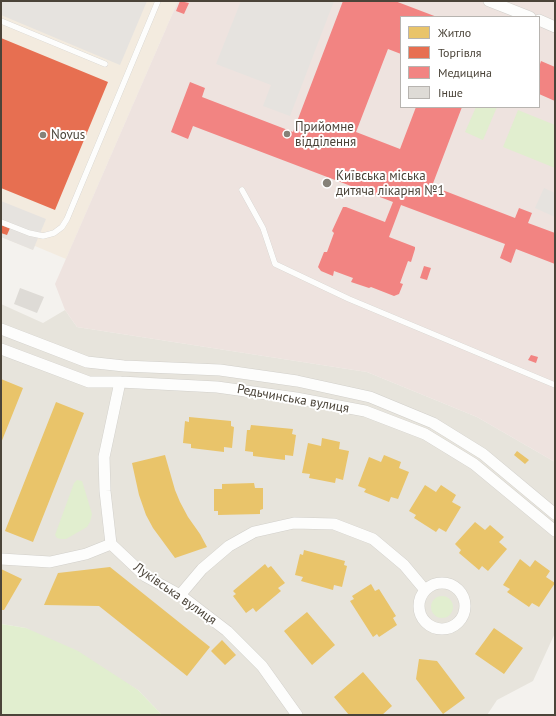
<!DOCTYPE html>
<meta charset="utf-8">
<style>
body{margin:0}
#map{position:relative;width:556px;height:716px;overflow:hidden;background:#f4f2ee;font-family:"PT Sans",sans-serif}
canvas{display:block}
.frame{position:absolute;inset:0;border:2px solid #4b4439;pointer-events:none}
.legend{position:absolute;left:400px;top:16px;width:140px;height:92px;box-sizing:border-box;background:#fff;border:1px solid #b7b4b0;margin:0;padding:5px 7px;list-style:none;font-size:12px;color:#4b4439}
.legend li{display:flex;align-items:center;gap:8px;height:20px}
.legend b{width:20px;border:1px solid #b7b4b0}
</style>
<div id="map">
<canvas width="556" height="716"></canvas>
<div class="frame"></div>
<ul class="legend">
<li><b style="height:11px;background:#e9c46a"></b>Житло</li>
<li><b style="height:11px;background:#e76f51"></b>Торгівля</li>
<li><b style="height:11px;background:#f28482"></b>Медицина</li>
<li><b style="height:11px;background:#dedbd6"></b>Інше</li>
</ul>
</div>
<script>
const ctx = document.querySelector('canvas').getContext('2d');
ctx.lineJoin = 'round';
function fill(path, color) { ctx.fillStyle = color; ctx.fill(path, 'evenodd'); }
const shape = rows => new Path2D(rows.map(r => 'M' + r).join(''));
function trace(path, color, width, dash) { ctx.strokeStyle = color; ctx.lineWidth = width; ctx.lineCap = dash ? 'butt' : 'round'; ctx.setLineDash(dash || []); ctx.stroke(path); }
function write(font, color, halo, rows, align = 'center') {
  ctx.font = font + ' "PT Sans",sans-serif'; ctx.lineWidth = 4; ctx.setLineDash([]); ctx.textBaseline = 'middle'; ctx.strokeStyle = halo; ctx.fillStyle = color; for (const [text, x, y, turn = 0] of rows) {
    ctx.save(); ctx.translate(x, y); ctx.rotate((+turn || 0) * Math.PI / 180); ctx.textAlign = isNaN(turn) ? turn : align; if (halo) ctx.strokeText(text, 0, 0); ctx.fillText(text, 0, 0); ctx.restore();
  }
}
fill(shape([
 [1,304,43,323,65,310,77,327,367,372,477,417,555,462,555,633,533,681,497,700,487,715,162,715,138,690,26,628,1,624]
]), '#e7e4dc');
fill(shape([
 [1,1,178,1,66,259,35,246,33,250,1,237]
]), '#f3ebdf');
fill(shape([
 [178,1,555,1,555,462,477,417,367,372,77,327,65,310,55,284],
 [401,17,539,17,539,107,401,107]
]), '#eee3df');
fill(shape([
 [476,107,497,107,483,140,465,132],
 [518,110,555,125,555,168,503,147],
 [77,480,82,481,83,484,92,514,90,522,87,527,66,539,61,539,57,538,55,535,74,483],
 '431 607a11 11 0 1 1 22 0a11 11 0 1 1-22 0Z',
 [1,624,26,628,78,651,138,690,162,715,1,715]
]), '#e1eecf');
fill(shape([
 [1,1,147,1,120,65,1,15],
 [241,1,334,1,290,116,263,106,271,85,216,64],
 [544,188,555,193,555,217,535,208],
 [1,201,46,219,33,250,1,237]
]), '#e6e3df');
fill(shape([
 [1,379,23,388,1,443],
 [56,402,84,413,33,542,5,531],
 [189,417,231,421,231,426,234,427,232,448,224,447,224,452,191,448,191,444,183,443,185,421,189,422],
 [251,425,293,429,292,434,296,435,293,456,285,455,285,460,253,456,253,452,245,451,247,430,250,430],
 [322,438,340,442,339,449,349,451,343,480,336,478,335,483,309,478,310,474,302,473,308,443,321,446],
 [517,451,529,460,525,464,514,455],
 [165,455,175,490,180,502,188,517,200,534,207,547,175,558,153,528,146,515,139,495,132,463],
 [384,455,401,462,399,468,409,472,398,499,391,497,389,502,364,492,366,489,358,486,369,457,381,462],
 [254,483,255,488,263,488,263,509,260,510,260,514,218,515,218,511,214,511,214,489,222,489,222,484],
 [425,485,436,492,441,485,456,495,452,502,461,507,446,532,439,528,436,532,414,518,416,515,409,511],
 [475,522,485,530,490,525,504,537,499,542,507,549,488,571,482,566,479,570,459,553,461,550,455,544],
 [304,550,345,561,344,565,347,566,342,587,334,585,333,590,301,581,303,577,295,575,300,554,303,555],
 [520,559,530,567,535,560,550,571,546,577,555,583,539,607,532,603,529,607,507,592,510,589,503,585],
 [265,564,268,568,271,566,285,583,278,588,281,591,256,612,253,608,246,613,233,596,236,594,233,591],
 [110,567,210,647,187,676,99,606,44,605,58,573],
 [1,569,22,579,4,610,1,610],
 [371,584,375,591,379,589,396,616,393,618,397,625,379,637,377,634,373,637,350,601,354,599,352,596],
 [307,612,335,645,312,665,284,631],
 [494,628,523,648,504,674,475,654],
 [222,640,236,655,225,665,211,651],
 [419,659,437,661,465,698,443,714,416,679],
 [363,672,392,706,382,715,349,715,334,697]
]), '#e9c46a');
fill(shape([
 [1,38,108,82,55,210,1,188],
 [1,224,10,228,7,235,1,233]
]), '#e76f51');
fill(shape([
 [180,1,189,3,184,14,176,11],
 [343,1,395,1,437,17,401,17,401,54,388,49,356,132,400,149,416,107,462,107,432,186,515,218,519,208,532,213,528,223,555,233,555,264,516,249,511,263,500,258,505,244,401,205,389,237,415,247,415,249,411,262,408,261,400,283,403,284,399,294,394,296,371,287,369,288,351,282,353,278,334,271,333,276,321,271,318,267,324,252,327,252,334,233,332,231,343,207,346,207,385,222,393,202,193,126,188,139,171,132,190,82,205,88,202,97,293,132],
 [541,61,555,67,555,101,539,94,539,67],
 [424,266,431,268,427,280,420,278],
 [531,355,538,357,536,363,528,360]
]), '#f28482');
fill(shape([
 [20,288,44,297,37,313,14,304]
]), '#dedbd6');
const lane = shape([
 [1,21,105,64],
 [242,190,263,228,275,264,349,299,555,385],
 [1,222,29,233,43,236,54,233,62,227,67,219,158,1]
]);
const street = shape([
 [489,1,530,17],
 [539,20,555,27],
 [1,329,87,362,124,366,220,370,297,381,370,397,433,423,483,454,555,514],
 [1,349,89,382,120,382,217,387,296,398,365,411,425,434,474,464,555,531],
 [120,382,104,457,105,491,111,544,145,576,180,595,227,631,262,666,297,715],
 [1,559,50,562,86,554,111,544],
 '419 606a23 23 0 1 1 46 0a23 23 0 1 1-46 0Z',
 [180,595,202,569,229,546,254,532,294,523,334,524,373,539,404,565,425,590]
]);
trace(lane, '#d2d0cb', 6);
trace(street, '#d2d0cb', 12);
trace(lane, '#fdfdfc', 5.5);
trace(street, '#fdfdfc', 11);
for (const [x, y, r, color] of [
 [287,134,4,"#868178"],
 [43,135,4,"#868178"],
 [327,183,5,"#868178"]
]) { const dot = new Path2D(); dot.arc(x, y, r, 0, 2 * Math.PI); ctx.fillStyle = color; ctx.fill(dot); trace(dot, '#fff', 1.5); }
write('13px', '#4b4439', '#fff', [
 ["Прийомне",295,127],
 ["відділення",295,142],
 ["Novus",51,135],
 ["Київська міська",336,176],
 ["дитяча лікарня №1",336,191]
], 'left');
write('13px', '#4b4439', '#fff', [
 ["Редьчинська вулиця",293,399,10],
 ["Луківська вулиця",175,594,35]
]);
</script>
